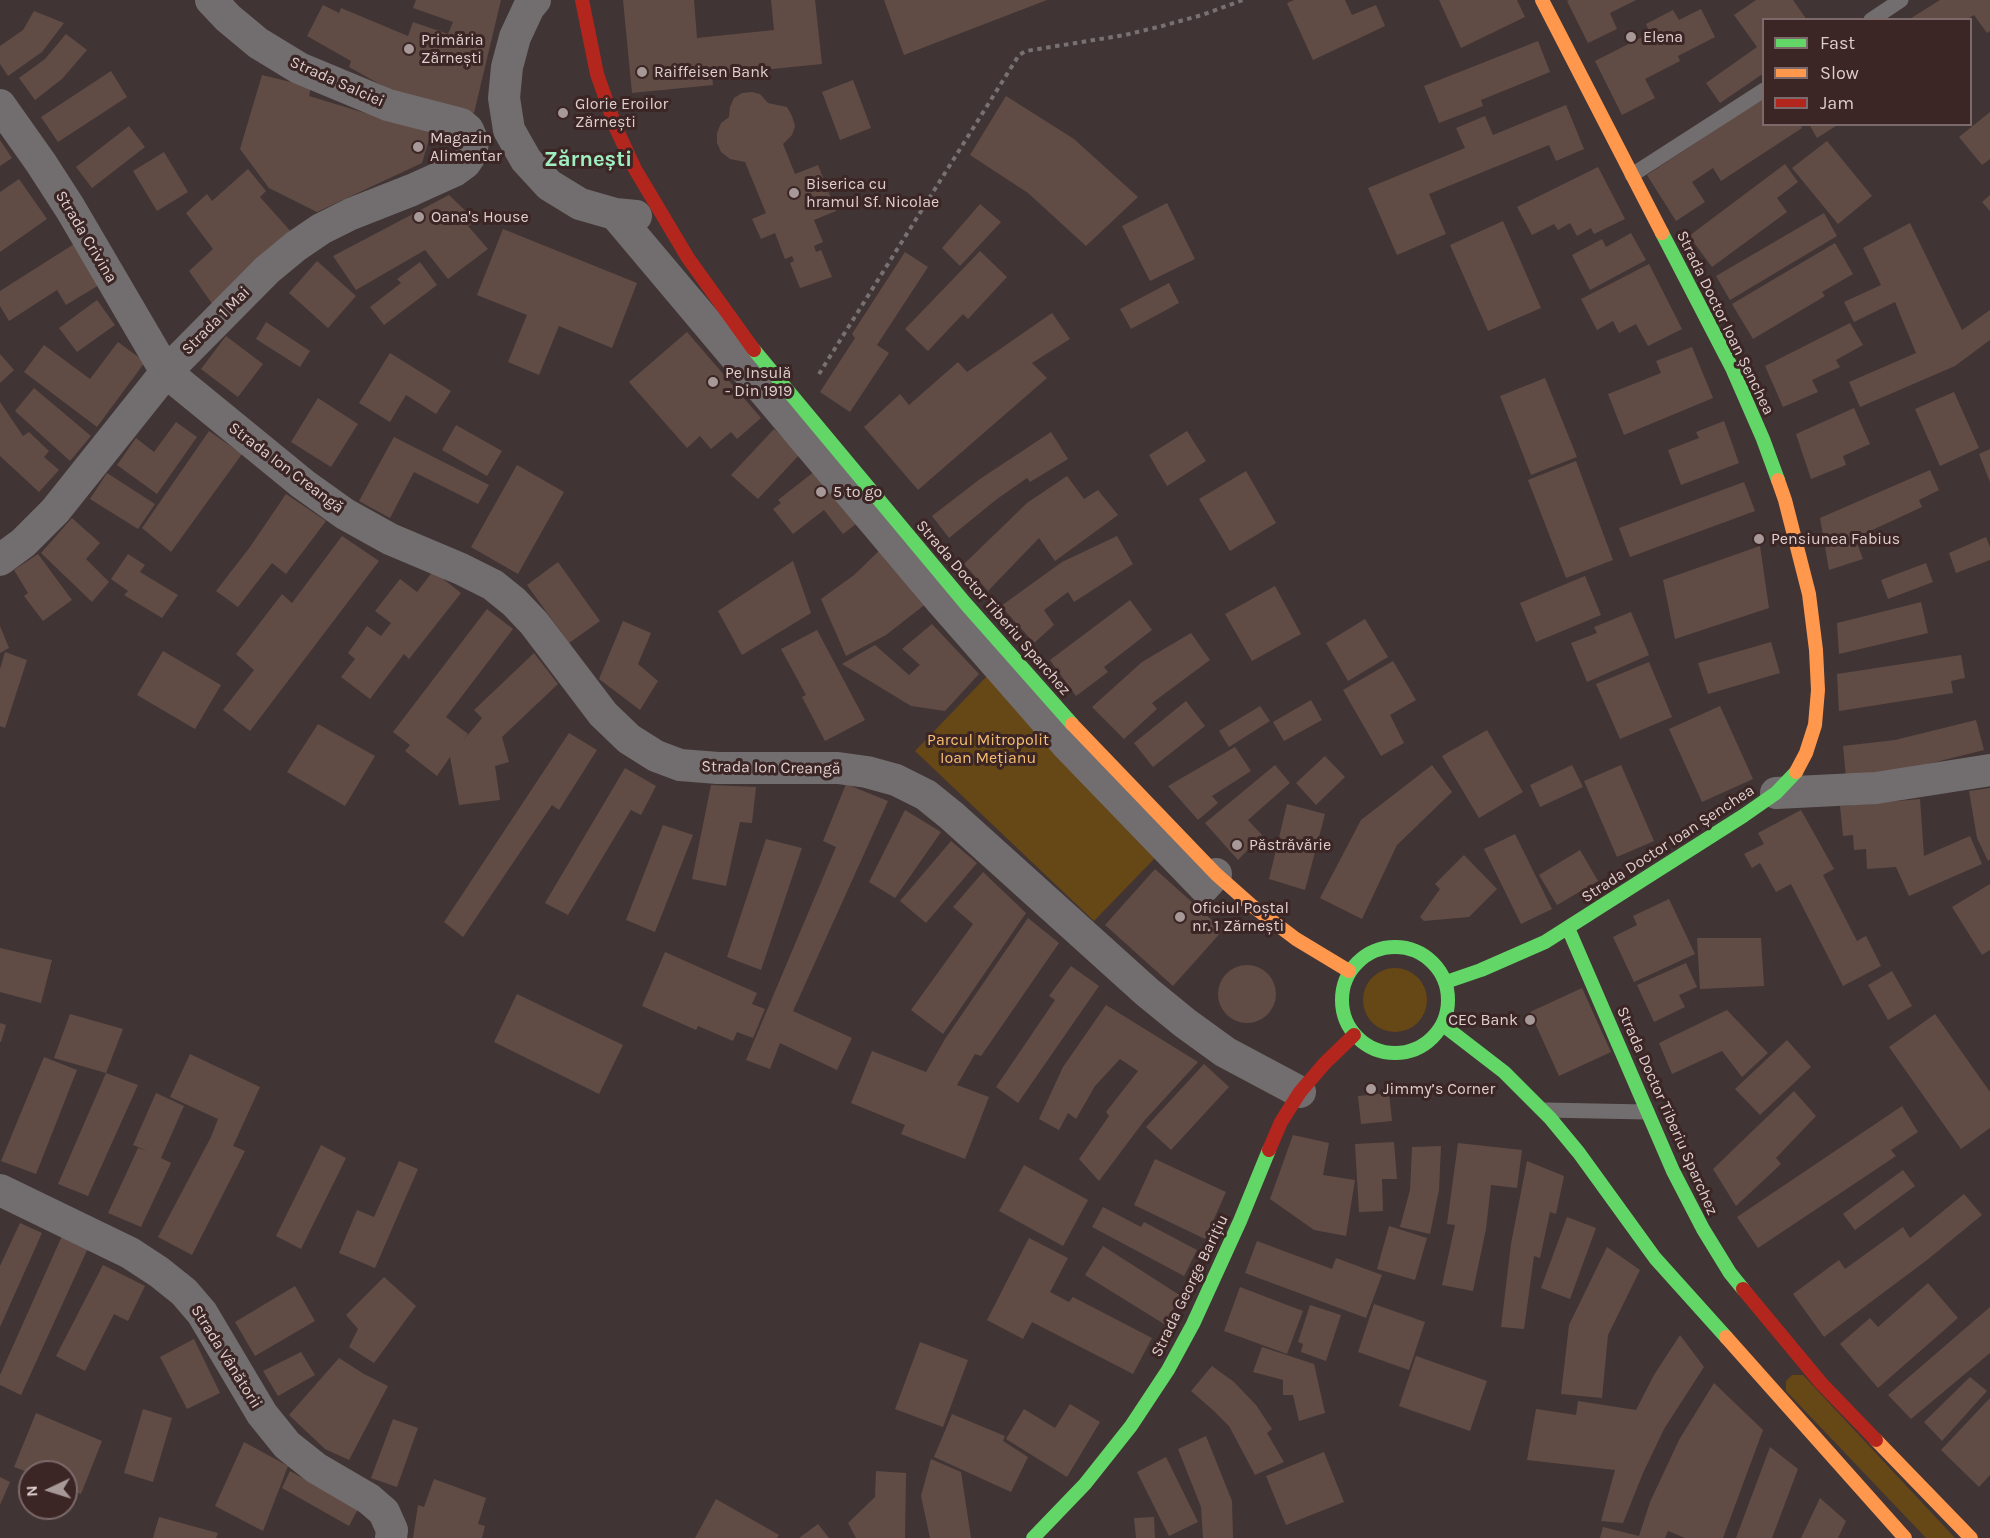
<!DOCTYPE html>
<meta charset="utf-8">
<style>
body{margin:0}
#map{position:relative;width:1990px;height:1538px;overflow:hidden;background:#413434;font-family:Karla,sans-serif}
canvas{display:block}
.legend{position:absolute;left:1762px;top:18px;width:210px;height:108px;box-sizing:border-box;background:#3b2525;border:2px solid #7c6969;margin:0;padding:8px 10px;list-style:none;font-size:18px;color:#decfce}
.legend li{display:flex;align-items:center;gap:12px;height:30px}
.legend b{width:30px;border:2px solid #7c6969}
.north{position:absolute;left:18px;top:1460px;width:60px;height:60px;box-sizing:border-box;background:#3b2525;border:2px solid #7c6969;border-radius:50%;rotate:266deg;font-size:16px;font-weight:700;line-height:24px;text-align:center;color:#decfce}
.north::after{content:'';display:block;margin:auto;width:21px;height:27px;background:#a79998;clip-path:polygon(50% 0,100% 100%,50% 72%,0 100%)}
</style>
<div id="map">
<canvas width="1990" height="1538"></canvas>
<ul class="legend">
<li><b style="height:8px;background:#63d668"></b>Fast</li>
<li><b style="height:8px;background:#ff974d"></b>Slow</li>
<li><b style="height:8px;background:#b3261e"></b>Jam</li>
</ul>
<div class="north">N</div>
</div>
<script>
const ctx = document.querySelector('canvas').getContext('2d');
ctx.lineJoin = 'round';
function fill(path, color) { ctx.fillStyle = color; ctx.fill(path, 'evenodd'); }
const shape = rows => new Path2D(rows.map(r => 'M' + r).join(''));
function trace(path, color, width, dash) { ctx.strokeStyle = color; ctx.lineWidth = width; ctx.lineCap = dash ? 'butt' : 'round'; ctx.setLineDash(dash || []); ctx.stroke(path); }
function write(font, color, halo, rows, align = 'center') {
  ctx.font = font + ' Karla,sans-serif'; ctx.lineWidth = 6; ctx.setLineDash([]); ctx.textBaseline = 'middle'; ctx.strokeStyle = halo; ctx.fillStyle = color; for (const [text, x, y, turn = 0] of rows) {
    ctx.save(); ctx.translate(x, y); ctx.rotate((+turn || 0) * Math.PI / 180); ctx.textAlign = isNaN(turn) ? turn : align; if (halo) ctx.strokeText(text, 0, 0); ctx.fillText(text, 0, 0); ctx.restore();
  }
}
fill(shape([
 [987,676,1157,856,1094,921,915,751],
 '1363 1000a32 32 0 1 1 64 0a32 32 0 1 1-64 0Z',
 [1792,1375,1803,1375,1955,1538,1926,1538,1786,1391,1786,1381]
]), '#664716');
fill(shape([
 [416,0,501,0,474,113,399,95,349,67,351,61,307,36,323,5,339,13,341,8,408,36,413,22,448,34,453,22,413,8],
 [623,0,694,0,697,38,774,30,771,0,815,0,822,64,712,75,713,85,632,93],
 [884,0,1047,0,904,55],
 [1294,0,1345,0,1352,15,1376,5,1385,26,1313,60,1287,3],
 [1439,0,1517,0,1525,17,1461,48],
 [1569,0,1636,0,1610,13,1617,29,1588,43,1567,1],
 [1756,0,1793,0,1807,20,1764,20,1764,73,1720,103,1706,83,1757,47,1734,15],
 [1940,0,1990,0,1990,31,1987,33,1974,15,1966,20,1908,20],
 [1701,9,1715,37,1678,56,1680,61,1645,79,1655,98,1622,115,1595,61,1650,33,1646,24,1673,10,1679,20],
 [34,11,64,23,42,52,8,76,0,64,0,46,23,30],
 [66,34,87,50,62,79,35,100,19,78,45,59],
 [1538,41,1550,72,1481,100,1483,106,1439,123,1424,86],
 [111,71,127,97,58,142,41,117],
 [262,75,311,87,309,96,431,133,422,163,317,212,269,188,240,149],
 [853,80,871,128,840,140,822,92],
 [752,92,760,94,768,103,787,107,792,116,795,126,792,135,783,144,795,174,818,165,836,211,814,220,823,242,814,246,816,252,821,250,832,277,800,288,790,263,794,261,792,256,785,259,775,233,761,239,752,219,766,213,745,162,730,159,721,152,717,143,717,133,721,123,729,117,730,107,734,98,742,93],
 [1006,96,1074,139,1138,197,1086,246,1028,193,970,155],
 [1764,98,1764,124,1800,124,1802,128,1721,181,1713,168,1692,182,1705,202,1676,221,1647,175],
 [1566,105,1584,149,1556,161,1549,145,1429,194,1446,234,1397,255,1368,188,1465,148,1456,128,1485,116,1493,135],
 [1990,112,1990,159,1982,165,1959,137],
 [1809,124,1839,124,1817,138],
 [129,126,145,147,92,188,76,167],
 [0,140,12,158,0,166],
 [1827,141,1872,196,1838,224,1792,168],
 [164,152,188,192,157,211,133,171],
 [1785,164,1798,182,1777,198,1787,212,1712,267,1689,236],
 [1598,167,1625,219,1594,234,1591,228,1577,236,1570,223,1558,230,1554,224,1532,235,1517,207],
 [248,169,266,191,260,197,293,234,213,305,189,271,213,249,186,213,207,194,212,201],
 [19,179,47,219,0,252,0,192],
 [449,195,476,221,468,226,488,249,448,279,425,250,356,290,333,256],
 [1990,195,1990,211,1982,202],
 [1167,203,1195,259,1150,281,1122,226],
 [980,204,1001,222,960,266,942,248],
 [1824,213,1837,236,1730,300,1716,276],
 [1503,221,1541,308,1488,331,1450,245],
 [1910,223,1962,330,1990,310,1990,340,1955,366,1860,407,1849,382,1916,353,1895,302,1854,322,1844,302,1881,285,1863,248],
 [503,229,637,283,612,348,559,326,539,375,508,362,527,315,477,295],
 [1631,233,1646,260,1590,290,1572,255,1602,239,1606,247],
 [1835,243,1853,274,1822,292,1825,296,1753,339,1732,304],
 [74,244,99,285,66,305,57,290,9,321,0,306,0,291],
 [980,251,1007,277,968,319,963,314,928,351,905,329],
 [905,252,928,267,877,345,889,353,850,412,820,392,855,338,852,334],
 [317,261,356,296,328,328,289,293],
 [420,262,437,285,384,325,370,307,401,283,397,279],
 [1649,264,1682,329,1648,346,1636,324,1619,333,1613,321,1597,330,1581,299],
 [1169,283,1179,303,1131,329,1120,309],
 [97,300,115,325,77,352,59,328],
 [1052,313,1070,339,1032,363,1047,378,918,490,864,427,900,394,909,405,958,362,967,372],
 [266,322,310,351,300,367,256,339],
 [1850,323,1863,345,1836,360,1840,367,1812,380,1818,392,1783,407,1765,366],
 [687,332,761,418,737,439,731,432,711,449,700,436,687,448,629,382],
 [226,336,263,364,238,397,201,369],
 [118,342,145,362,97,427,24,372,44,345,90,379],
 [1692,347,1713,398,1624,435,1608,394,1661,373,1656,361],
 [390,353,451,391,436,414,406,395,390,422,359,403],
 [0,354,14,370,0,383],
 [1545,378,1577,457,1531,475,1500,396],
 [34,388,91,436,70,461,15,411],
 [1954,392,1979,448,1940,466,1915,409],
 [318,398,358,424,331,467,291,442],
 [0,402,23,436,29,432,49,451,44,457,59,470,39,492,0,456],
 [1854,408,1870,444,1843,456,1846,465,1811,479,1796,434],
 [1724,421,1739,463,1681,485,1668,450,1699,438,1696,432],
 [176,422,197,437,157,494,117,465,136,438,154,452],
 [456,425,502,451,487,476,442,450],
 [774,429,800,454,758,499,731,475],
 [209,431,242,454,171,552,142,528],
 [1187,431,1206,461,1167,486,1149,455],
 [1051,432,1068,459,1030,482,1027,478,997,499,949,538,932,516,980,479],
 [394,437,489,485,478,504,414,472,390,518,359,501],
 [1990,449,1990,482,1979,454],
 [1576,461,1613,560,1566,578,1528,480],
 [517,465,564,492,518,574,471,547],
 [1930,470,1939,490,1919,500,1922,507,1855,538,1863,559,1829,570,1820,518],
 [815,471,856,524,843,534,824,510,793,534,773,509,781,503,778,500],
 [1246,471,1276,523,1230,551,1199,499],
 [107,473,155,504,138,529,90,499],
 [1067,476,1084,499,1098,490,1118,515,1055,561,1039,538,988,591,964,564,1027,503],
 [1744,482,1755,511,1630,557,1619,528],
 [286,494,326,521,286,574,272,563,238,607,216,591,250,547],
 [72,518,100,543,86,559,109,582,92,602,41,553],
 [342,536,379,561,250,731,223,710,254,670,236,654,282,594,292,603],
 [1117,536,1133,564,1074,602,1068,592,1044,610,1054,625,1034,643,1001,606,1062,562],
 [1986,537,1990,547,1990,560,1956,573,1949,553],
 [1760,546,1769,608,1675,639,1663,580],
 [882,548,927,603,886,635,846,656,821,599,854,575],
 [38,554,72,600,43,621,24,596,28,593,14,570],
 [128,554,145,565,140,572,178,595,162,618,124,595,128,591,111,579],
 [793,561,811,613,742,655,718,611],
 [558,562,600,621,569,643,527,585],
 [1926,563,1933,582,1888,599,1881,580],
 [433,571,461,593,409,659,404,654,370,699,341,677,355,659,348,653,367,626,381,636,391,623,375,611,400,579,417,592],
 [1585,576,1601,615,1536,642,1520,603],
 [1275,586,1301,634,1252,661,1225,614],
 [1130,600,1152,630,1104,667,1108,672,1076,696,1050,660],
 [1921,602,1928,633,1839,654,1837,623],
 [487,609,513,629,446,717,468,734,462,742,482,718,474,710,534,653,558,684,502,737,509,762,495,766,500,800,459,805,450,757,437,776,405,751,410,745,393,732],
 [1631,612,1649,655,1587,682,1571,643,1597,633,1594,627],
 [1365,619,1388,657,1348,681,1326,643],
 [623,621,651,633,638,664,658,681,640,710,599,679],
 [932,624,979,674,945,711,911,706,842,664,875,645,909,675,920,665,902,649],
 [0,626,9,648,0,653],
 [817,630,865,720,825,741,802,697,806,695,781,649],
 [1191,633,1210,660,1152,703,1157,709,1124,739,1092,707,1142,662],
 [1771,642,1780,673,1708,694,1698,663],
 [163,651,221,685,195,729,137,695],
 [5,652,27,660,5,728,0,726,0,669],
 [1961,655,1965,678,1951,681,1953,693,1839,711,1837,674],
 [1393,661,1416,700,1390,715,1404,743,1381,756,1343,690],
 [1649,662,1672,717,1620,739,1596,684],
 [1311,700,1322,720,1284,741,1273,722],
 [1186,701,1205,726,1153,767,1134,743],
 [1260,706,1270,721,1229,747,1219,731],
 [1720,706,1753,779,1702,802,1669,729],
 [1976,720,1984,750,1900,771,1846,778,1843,746,1895,740],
 [318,724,375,756,345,806,287,772],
 [1487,730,1523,792,1479,818,1442,756],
 [569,733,597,750,559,810,552,805,463,937,444,922],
 [1235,747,1251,771,1212,796,1218,803,1198,820,1168,786],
 [1325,756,1345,777,1316,805,1296,783],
 [1275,765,1290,783,1248,820,1262,835,1238,860,1205,823],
 [1432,765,1452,792,1397,845,1362,919,1320,898,1361,820],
 [1572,765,1583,787,1540,807,1530,785],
 [1621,765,1654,841,1617,857,1584,781],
 [625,768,656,786,641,815,631,810,568,915,545,903],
 [846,784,888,801,793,1011,852,1038,837,1070,780,1043,770,1069,746,1060,836,847,823,841],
 [711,785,756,787,752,823,740,822,726,886,692,879],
 [1990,788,1990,859,1988,861,1977,838,1969,791],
 [1920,799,1924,856,1970,836,1982,864,1909,896,1896,867,1867,869,1866,849,1854,850,1853,835,1843,836,1840,806],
 [1287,804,1325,814,1305,890,1269,879],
 [905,810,941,832,895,898,869,882],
 [1801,810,1834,869,1823,875,1857,941,1866,936,1881,966,1843,986,1791,884,1776,892,1760,863,1752,868,1744,854,1764,844,1758,833],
 [663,825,693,835,655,932,626,920],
 [1515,834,1552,909,1521,924,1484,849],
 [766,839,802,848,761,970,727,957],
 [951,841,977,863,926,923,900,901],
 [1580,850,1598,881,1557,905,1539,875],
 [1464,855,1497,889,1469,917,1424,921,1420,917,1440,889,1435,884],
 [1155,869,1223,930,1173,986,1105,925],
 [983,872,1026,913,943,1034,911,1010,973,924,953,907],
 [1990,884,1990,950,1982,955,1952,907],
 [1669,899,1695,954,1634,982,1613,937,1637,925,1633,916],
 [1028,918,1059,943,981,1056,975,1054,957,1085,989,1097,965,1159,901,1134,905,1125,851,1103,872,1051,926,1072,945,1039],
 [1697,938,1761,938,1764,986,1700,989],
 [0,948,52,960,41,1003,0,992],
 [665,952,757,993,752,1004,765,1009,753,1038,737,1032,733,1041,698,1026,696,1030,642,1006],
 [1686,963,1697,987,1679,995,1685,1007,1654,1022,1637,985],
 '1218 994a29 29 0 1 1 58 0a29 29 0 1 1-58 0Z',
 [1071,966,1099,986,1018,1103,996,1087,1055,1000,1049,996],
 [1892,971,1912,1006,1888,1020,1868,985],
 [1582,988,1611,1052,1559,1076,1530,1012],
 [517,994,623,1045,599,1094,494,1042],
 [1106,1005,1198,1062,1144,1121,1099,1181,1079,1159,1109,1116,1106,1112,1138,1071,1120,1059,1095,1086,1076,1119,1068,1113,1059,1130,1039,1119,1063,1067],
 [1727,1010,1768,1053,1742,1077,1722,1051,1672,1074,1659,1043],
 [70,1014,123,1029,106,1073,138,1085,88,1196,58,1184,106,1073,54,1058],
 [1935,1014,1990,1092,1990,1128,1961,1149,1889,1047],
 [0,1023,6,1025,1,1042,0,1042],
 [1787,1040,1811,1067,1760,1115,1735,1089],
 [190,1054,260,1087,233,1146,245,1151,192,1255,158,1237,211,1137,218,1119,170,1097],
 [44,1057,77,1070,36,1174,1,1161],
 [1204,1064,1229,1087,1171,1150,1146,1127],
 [1794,1091,1816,1116,1776,1158,1781,1164,1736,1206,1713,1169],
 [156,1093,184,1106,161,1158,171,1163,141,1227,108,1213,138,1148,147,1151,133,1145],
 [1389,1093,1392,1121,1361,1124,1358,1096],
 [1902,1106,1918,1132,1891,1150,1896,1156,1758,1248,1737,1217],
 [1293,1135,1329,1143,1323,1175,1355,1180,1346,1236,1314,1230,1270,1199],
 [1394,1142,1397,1179,1382,1179,1383,1211,1359,1212,1355,1144],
 [1458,1143,1522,1150,1517,1188,1491,1185,1486,1229,1473,1291,1442,1285,1455,1225,1447,1224],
 [321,1145,346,1158,301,1249,276,1236],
 [1441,1146,1439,1190,1430,1234,1400,1227,1410,1190,1412,1147],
 [1155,1159,1226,1192,1205,1239,1134,1205],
 [399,1161,418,1169,375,1268,339,1253,357,1210,374,1217],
 [1527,1161,1564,1176,1556,1214,1550,1212,1540,1258,1534,1256,1524,1329,1501,1327,1511,1244],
 [1024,1165,1088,1200,1063,1246,999,1211],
 [1903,1170,1915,1186,1855,1230,1843,1214],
 [1964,1194,1982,1215,1927,1260,1824,1337,1793,1294,1839,1260,1845,1269,1903,1227,1910,1238],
 [1103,1207,1141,1227,1144,1222,1197,1250,1184,1276,1092,1227],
 [1567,1217,1596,1228,1570,1299,1541,1288],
 [20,1223,42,1233,0,1327,0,1266],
 [1389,1226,1427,1238,1415,1280,1377,1269],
 [62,1236,88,1248,21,1395,0,1385,0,1375],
 [1029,1238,1068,1258,1050,1292,1069,1302,1073,1297,1152,1338,1133,1374,1032,1322,1023,1339,987,1320],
 [1257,1241,1332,1269,1336,1258,1382,1275,1366,1318,1245,1273],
 [1103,1246,1181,1296,1164,1324,1085,1275],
 [1607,1247,1640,1270,1608,1335,1602,1398,1561,1394,1569,1325],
 [103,1265,145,1286,128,1321,114,1314,85,1371,56,1356],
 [384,1277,416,1306,374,1363,349,1347,358,1329,346,1315],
 [1928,1283,1958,1318,1878,1388,1840,1344,1870,1318,1878,1327],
 [295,1286,315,1321,255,1356,235,1322],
 [1240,1287,1303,1311,1287,1354,1224,1331],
 [1374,1304,1425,1322,1409,1370,1358,1352],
 [1310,1305,1341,1315,1326,1361,1301,1352,1303,1344,1298,1342],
 [1990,1307,1990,1353,1911,1419,1888,1395],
 [1680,1335,1704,1367,1664,1429,1643,1473,1623,1523,1601,1521,1615,1470,1527,1460,1536,1409,1576,1415,1578,1401,1636,1410,1654,1375],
 [194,1339,220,1393,187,1409,160,1357],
 [920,1342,968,1360,943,1427,895,1409],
 [1262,1347,1314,1364,1325,1413,1299,1421,1293,1395,1283,1395,1283,1380,1253,1372],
 [301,1352,315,1375,278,1396,263,1371],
 [1416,1356,1487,1381,1470,1431,1399,1406],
 [339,1358,364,1374,388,1386,349,1460,325,1449,289,1415],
 [1212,1366,1234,1382,1256,1405,1272,1429,1267,1433,1284,1462,1255,1475,1229,1426,1214,1411,1191,1391],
 [1970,1377,1987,1391,1942,1441,1924,1422],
 [1714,1383,1763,1430,1723,1538,1685,1538,1668,1531,1665,1538,1600,1538,1603,1527,1639,1536,1650,1502,1679,1440],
 [1990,1398,1990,1475,1979,1487,1941,1450],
 [1070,1404,1100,1422,1067,1477,1006,1439,1024,1409,1055,1428],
 [143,1409,172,1418,153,1482,124,1473],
 [36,1413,102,1441,81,1494,66,1488,66,1472,30,1473,14,1467],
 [952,1414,1005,1436,1003,1441,1028,1457,1011,1492,934,1457],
 [393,1419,418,1428,397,1487,371,1478],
 [1206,1436,1232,1501,1233,1538,1203,1538,1201,1507,1178,1449],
 [244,1442,288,1466,263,1531,215,1506],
 [1770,1447,1798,1469,1772,1538,1736,1538],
 [1324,1452,1344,1502,1286,1525,1266,1476],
 [1166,1457,1198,1522,1169,1536,1137,1472],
 [931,1459,961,1472,971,1538,930,1538,921,1496],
 [290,1471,358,1509,349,1526,282,1488],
 [876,1471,906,1473,905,1538,856,1538,848,1523,875,1497],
 [0,1477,10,1482,0,1505],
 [434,1479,486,1498,478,1524,485,1526,482,1538,413,1538,418,1505,424,1507],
 [1820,1498,1846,1521,1838,1538,1801,1538],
 [716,1499,779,1535,777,1538,695,1538],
 [159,1517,218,1533,216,1538,153,1538],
 [1154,1517,1155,1538,1136,1538,1134,1518],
 [818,1524,829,1538,799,1538]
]), '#604c45');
trace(shape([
 [819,374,1019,55,1026,51,1125,35,1162,26,1202,15,1243,0]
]), '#777172', 4, [4.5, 4.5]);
trace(shape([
 [1871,20,1901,0],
 [1632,175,1764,90],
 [1545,1110,1647,1112]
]), '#726e6f', 15);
trace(shape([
 [211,0,228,18,258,43,299,68,388,105,461,124,468,130,473,142],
 [535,0,529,7,515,37,507,67,504,98,509,130,526,160,549,185,580,204,615,214,636,216],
 [0,105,41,163,70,208,166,372,303,484,345,514,390,539,461,569,493,585,514,602,534,623,603,714,629,739,656,756,680,765,718,768,838,768,867,772,896,780,926,795,952,816,1147,992,1185,1023,1225,1052,1300,1092],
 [615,214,941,601,1068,746,1204,887,1216,874],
 [0,560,23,543,55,511,166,372,267,270,296,246,321,229,351,214,412,190,454,171,465,163,471,154,473,142],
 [1776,793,1876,788,1990,770],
 [0,1190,130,1253,159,1272,184,1292,202,1313,262,1414,287,1445,316,1468,369,1499,384,1512,392,1530,391,1538]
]), '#726e6f', 32);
trace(shape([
 [1662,233,1732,368,1763,439,1778,480],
 [754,350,965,603,1072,724],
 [1568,928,1673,1171,1703,1229,1730,1273,1743,1289],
 '1342 1000a53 53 0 1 1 106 0a53 53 0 1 1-106 0Z',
 [1446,982,1481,970,1545,942,1743,816,1776,793,1796,772],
 [1443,1025,1504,1072,1550,1118,1579,1153,1655,1258,1726,1337],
 [1033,1538,1085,1484,1131,1426,1168,1370,1193,1324,1240,1221,1269,1150]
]), '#63d668', 14);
trace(shape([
 [1542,0,1662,233],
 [1778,480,1785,500,1809,594,1816,650,1818,690,1815,725,1806,753,1796,772],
 [1072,724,1216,874,1251,905,1296,939,1349,971],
 [1726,1337,1905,1538],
 [1876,1440,1971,1538]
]), '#ff974d', 14);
trace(shape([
 [582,0,597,74,616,128,635,169,688,258,754,350],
 [1269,1150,1281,1122,1300,1092,1325,1063,1354,1035],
 [1743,1289,1821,1383,1876,1440]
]), '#b3261e', 14);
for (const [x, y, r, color] of [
 [1631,37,6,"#a79998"],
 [409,49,6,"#a79998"],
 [642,72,6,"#a79998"],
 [563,113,6,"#a79998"],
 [418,147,6,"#a79998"],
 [794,193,6,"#a79998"],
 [419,217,6,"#a79998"],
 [713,382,6,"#a79998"],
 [821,492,6,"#a79998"],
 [1759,539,6,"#a79998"],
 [1237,845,6,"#a79998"],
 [1180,917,6,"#a79998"],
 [1530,1020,6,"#a79998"],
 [1371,1089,6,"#a79998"]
]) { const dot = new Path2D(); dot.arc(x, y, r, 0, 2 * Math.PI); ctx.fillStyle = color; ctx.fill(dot); trace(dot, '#3b2525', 2); }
write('16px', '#decfce', '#3b2525', [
 ["Elena",1643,37],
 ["Primăria",421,40],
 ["Zărnești",421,58],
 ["Raiffeisen Bank",654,72],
 ["Glorie Eroilor",575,104],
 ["Zărnești",575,122],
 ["Magazin",430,138],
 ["Alimentar",430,156],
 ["Biserica cu",806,184],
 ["hramul Sf. Nicolae",806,202],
 ["Oana's House",431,217],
 ["Pe Insulă",725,373],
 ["- Din 1919",725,391],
 ["5 to go",833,492],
 ["Pensiunea Fabius",1771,539],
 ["Păstrăvărie",1249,845],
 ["Oficiul Poștal",1192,908],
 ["nr. 1 Zărnești",1192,926],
 ["CEC Bank",1518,1020,"right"],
 ["Jimmy’s Corner",1383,1089]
], 'left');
write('16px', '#decfce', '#3b2525', [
 ["Strada Salciei",337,82,24],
 ["Strada Crivina",86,237,59],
 ["Strada 1 Mai",216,321,-45],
 ["Strada Doctor Ioan Șenchea",1725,323,64],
 ["Strada Ion Creangă",286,468,37],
 ["Strada Doctor Tiberiu Sparchez",993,608,49],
 ["Strada Ion Creangă",771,768,1],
 ["Strada Doctor Ioan Șenchea",1668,844,-33],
 ["Strada Doctor Tiberiu Sparchez",1667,1111,66],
 ["Strada George Barițiu",1190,1286,-64],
 ["Strada Vânătorii",226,1357,58]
]);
write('16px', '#f7bf71', '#3b2525', [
 ["Parcul Mitropolit",988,740],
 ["Ioan Mețianu",988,758]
]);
write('bold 22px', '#a0efc1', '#3b2525', [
 ["Zărnești",588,160]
]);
</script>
